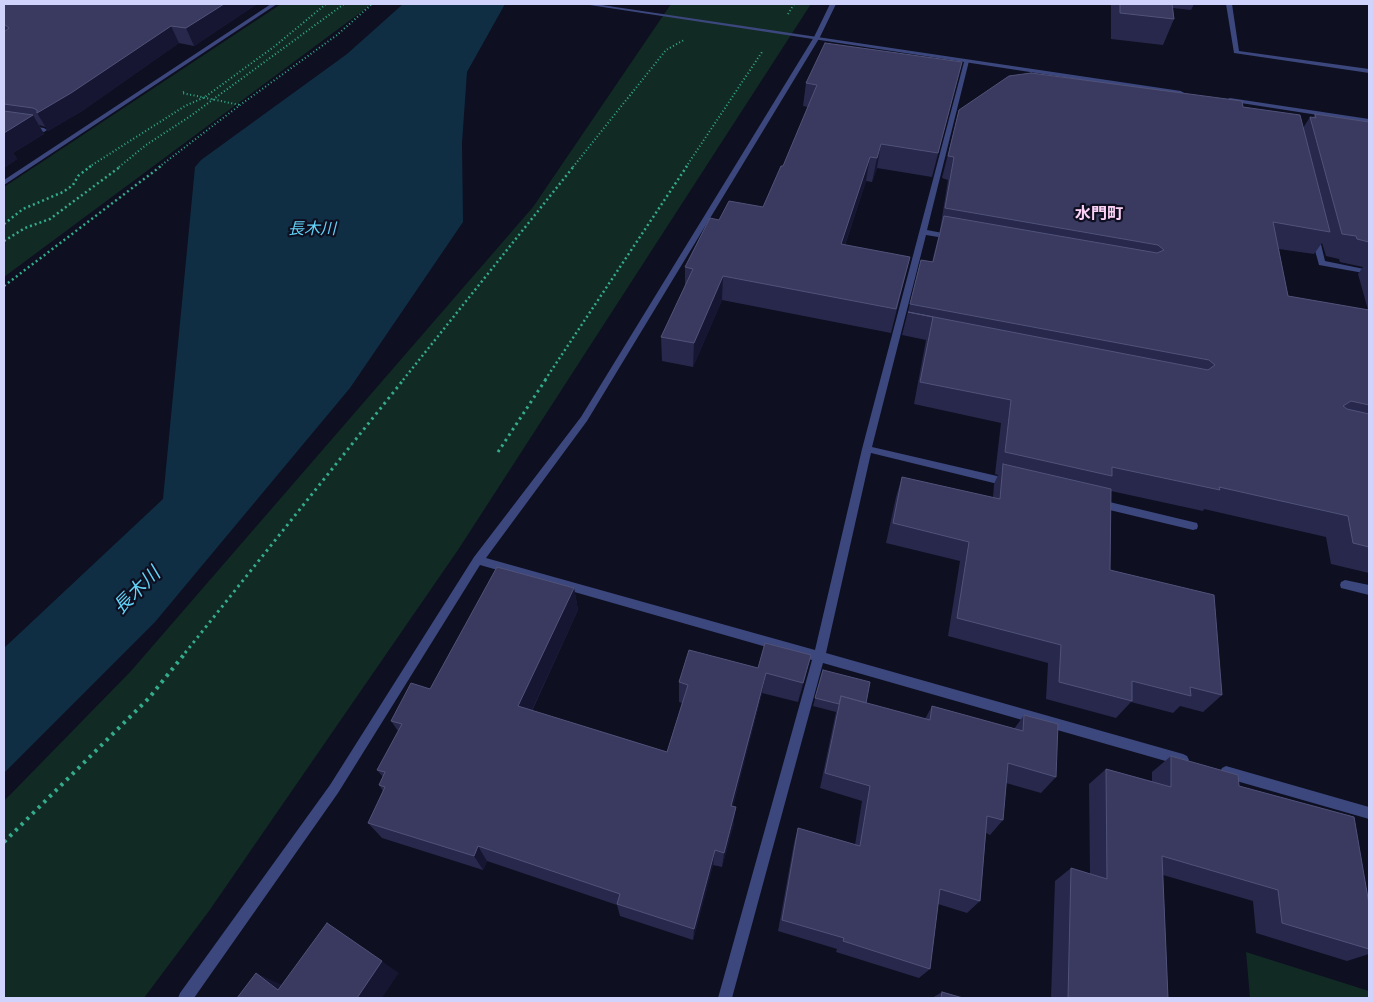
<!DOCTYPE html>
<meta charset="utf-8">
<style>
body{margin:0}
#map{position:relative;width:1373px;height:1002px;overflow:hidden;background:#0e0f20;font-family:Montserrat,sans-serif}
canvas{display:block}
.frame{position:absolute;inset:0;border:5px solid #d0d4fd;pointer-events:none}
</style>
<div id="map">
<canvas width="1373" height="1002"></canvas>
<div class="frame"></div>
</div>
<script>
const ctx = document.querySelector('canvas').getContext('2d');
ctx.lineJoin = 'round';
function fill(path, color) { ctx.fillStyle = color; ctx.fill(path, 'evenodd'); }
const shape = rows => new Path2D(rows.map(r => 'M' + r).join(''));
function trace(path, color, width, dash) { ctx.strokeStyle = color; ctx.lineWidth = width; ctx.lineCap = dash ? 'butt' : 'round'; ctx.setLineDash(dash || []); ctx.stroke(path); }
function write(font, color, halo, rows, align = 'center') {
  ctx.font = font + ' Montserrat,"Noto Sans JP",sans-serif'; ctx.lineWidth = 4.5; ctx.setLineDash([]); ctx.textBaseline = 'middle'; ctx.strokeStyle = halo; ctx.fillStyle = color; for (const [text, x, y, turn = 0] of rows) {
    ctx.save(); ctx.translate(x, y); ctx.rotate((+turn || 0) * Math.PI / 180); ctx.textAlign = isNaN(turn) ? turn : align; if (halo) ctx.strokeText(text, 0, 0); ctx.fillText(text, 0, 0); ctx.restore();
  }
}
fill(shape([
 [281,4,372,4,4,277,4,187],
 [671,4,811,4,458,550,209,911,144,998,4,998,4,801,131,671,533,207],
 [1246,952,1369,991,1369,998,1250,998]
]), '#112a24');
fill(shape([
 [403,4,505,4,467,72,462,143,463,222,350,388,155,622,4,773,4,648,163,499,195,167,201,160,347,54]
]), '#0f2e43');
trace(shape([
 [788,14,794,4],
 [184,92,182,93,240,105],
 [89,167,185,106,205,97,275,46,326,4],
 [119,167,146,145,189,117,344,4],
 [159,167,240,105,337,35,372,4],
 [573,167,666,50,684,40],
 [686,167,762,52]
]), '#34ac8c', 2, [1, 2.5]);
trace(shape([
 [4,224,23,209,63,192,73,185,78,176,91,166],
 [4,241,25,228,50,219,121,166],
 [4,286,161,166],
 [403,380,574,166],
 [545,380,687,166]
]), '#34ac8c', 2.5, [2, 3]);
trace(shape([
 [498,452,546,379],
 [185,653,404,379]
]), '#34ac8c', 3, [2.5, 4]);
trace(shape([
 [4,842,149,698,186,652]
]), '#34ac8c', 4, [3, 5]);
fill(shape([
 [1226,4,1232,4,1239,51,1369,69,1369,73,1234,53,1226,4]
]), '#3b477d');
fill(shape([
 [271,4,277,4,4,185,4,180,271,4],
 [830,4,836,4,820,37,587,421,486,558,815,650,862,449,964,62,969,61,927,230,953,235,954,237,950,239,926,235,872,447,1010,479,1015,483,1010,487,871,453,826,653,1183,754,1187,756,1189,760,1187,764,1183,766,823,663,732,998,718,998,812,660,480,565,338,793,194,998,178,998,180,993,330,785,474,557,581,417,814,37,830,4],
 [4,122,44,128,47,130,44,132,4,126,4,122],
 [1312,234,1318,234,1319,236,1325,261,1369,270,1369,274,1319,265,1311,236,1312,234],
 [1097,499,1193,522,1197,523,1198,526,1197,529,1193,530,1097,507,1093,506,1092,503,1093,500,1097,499],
 [1345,580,1369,585,1369,595,1341,588,1340,585,1341,582,1345,580],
 [1226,766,1369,807,1369,819,1226,778,1222,776,1220,772,1222,768,1226,766]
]), '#3b477d');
fill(shape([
 [583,4,595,4,1181,91,1184,93,1181,95,583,4],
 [1230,98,1369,119,1369,123,1228,101,1228,99,1230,98]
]), '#3b477d');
fill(shape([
 [4,4,257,4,194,46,179,43,82,111,48,131,46,127,39,125,44,134,13,153,17,159,4,168],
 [1111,4,1194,4,1191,10,1173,8,1174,19,1163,45,1111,39],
 [806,83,956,85,932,177,877,168,872,182,866,181,845,245,910,257,891,333,722,300,693,367,662,361,661,337,685,286,685,267,719,220,763,207,783,166,808,107,803,106],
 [1243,107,1303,128,1310,117,1313,117,1315,114,1369,122,1369,573,1331,564,1326,537,1204,509,1203,511,1111,491,1110,570,1222,695,1203,712,1180,706,1173,713,1131,702,1116,718,1046,699,1048,663,948,636,960,561,886,543,896,497,902,477,993,498,994,484,998,475,995,474,1001,423,914,404,926,340,902,335,921,260,932,262,940,230,948,180,942,178,959,110],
 [1322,243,1326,256,1339,259,1340,262,1363,267,1358,274,1368,310,1288,296,1279,249,1314,254],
 [574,588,578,610,532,711,667,752,682,703,679,702,679,682,758,668,806,675,798,702,762,693,733,806,734,823,722,867,713,865,693,940,620,916,617,905,487,861,483,870,382,838,368,823,383,791,379,785,383,777,377,770,398,731,391,721,430,689],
 [823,670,866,703,925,719,932,706,1014,729,1024,715,1056,777,1041,793,1006,783,1003,820,990,835,986,833,980,901,967,913,938,904,930,969,919,978,836,952,837,949,778,931,794,843,798,828,855,845,862,801,820,788,836,712,813,706],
 [1171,756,1239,786,1369,904,1369,954,1347,961,1256,933,1253,901,1163,875,1168,998,1051,998,1055,881,1071,868,1090,874,1089,784,1106,769,1152,781,1152,772],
 [942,992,963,998,932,998]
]), '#28284d');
fill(shape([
 [224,4,257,4,194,46,186,28],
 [171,26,179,43,82,111,48,131,37,113],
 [33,115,44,134,13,153,17,159,4,168,4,133],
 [881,144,877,168,872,182,877,158],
 [870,157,866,181,837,268,841,244],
 [723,276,722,300,693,367,694,343],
 [574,588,578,610,525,725,518,706],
 [811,655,806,675,798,702,803,683],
 [766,673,762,693,729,822,731,806],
 [736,807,734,823,722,867,724,853],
 [478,846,487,861,483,870,474,856],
 [715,850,713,865,693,940,694,929],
 [327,923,399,973,382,998,357,998],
 [256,973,280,984,299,998,278,990]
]), '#161633');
const building = shape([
 [4,4,224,4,186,28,171,26,71,93,37,113,37,110,33,108,4,104,4,32,9,28,4,24,4,4],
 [1120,4,1172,4,1174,19,1120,13,1120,4],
 [825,43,962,62,938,153,881,144,877,158,870,157,841,244,910,257,896,309,723,276,694,343,661,337,693,269,685,267,710,218,719,220,729,201,763,207,781,166,783,166,817,85,806,83,825,43],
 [1031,73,1242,101,1243,107,1300,115,1330,232,1273,222,1288,296,1369,310,1369,405,1351,401,1343,406,1347,409,1369,414,1369,547,1353,543,1348,516,1219,487,1220,490,1112,467,1112,476,1005,452,1011,400,920,382,933,317,908,312,1208,370,1215,365,1209,360,910,304,921,260,933,262,944,216,1157,253,1164,250,1158,245,945,208,954,157,948,156,959,110,1009,76,1031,73],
 [4,111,33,115,4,133,4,111],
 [1315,114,1369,122,1369,242,1357,239,1356,236,1342,234,1310,117,1316,118,1315,114],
 [1003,464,1111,489,1110,570,1214,595,1222,695,1190,687,1191,696,1132,681,1132,701,1059,682,1061,645,957,618,969,542,893,523,902,477,1000,499,1003,464],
 [497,567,574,588,518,706,667,752,688,685,679,682,689,650,758,668,765,643,811,655,803,683,766,673,731,806,736,807,724,853,715,850,694,929,617,904,620,894,478,846,474,856,368,823,385,787,379,785,385,772,377,770,402,724,391,721,411,683,430,689,497,567],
 [823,670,870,682,866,703,841,696,839,704,815,698,823,670],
 [841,696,930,720,932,706,1023,731,1024,715,1058,724,1056,777,1008,763,1003,820,987,816,980,901,940,889,930,969,843,941,844,938,782,920,798,828,860,846,870,786,825,773,841,696],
 [1171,756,1238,775,1239,786,1354,817,1369,904,1369,949,1282,923,1278,890,1162,856,1168,998,1068,998,1071,868,1107,879,1106,769,1171,787,1171,756],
 [327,923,382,961,357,998,237,998,256,973,278,990,327,923],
 [942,992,963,998,941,998,942,992]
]);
fill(building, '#3a3a60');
trace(building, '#515279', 1);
write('bold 16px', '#fdd1f6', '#0e0f20', [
 ["水門町",1099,214]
]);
write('italic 16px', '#63d2f7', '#0e0f20', [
 ["長木川",312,229]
]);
write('italic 19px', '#63d2f7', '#0e0f20', [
 ["長木川",137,591,-45]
]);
</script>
